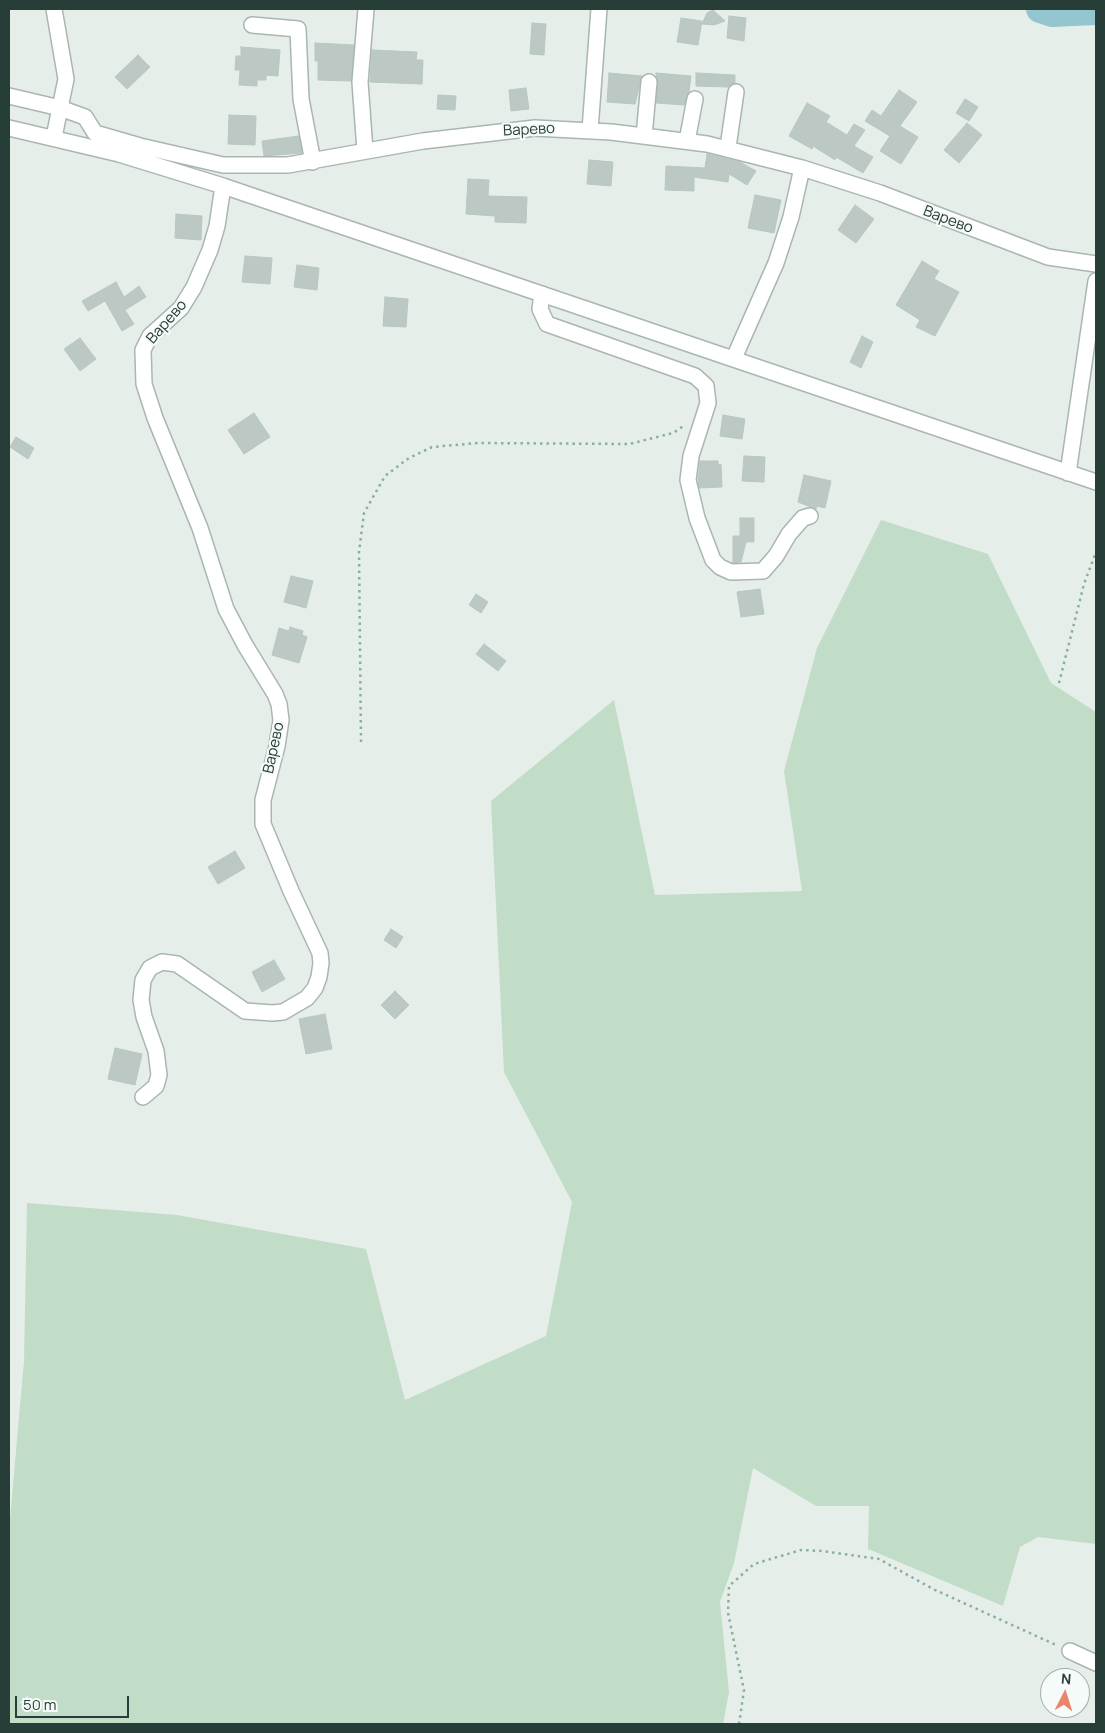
<!DOCTYPE html>
<meta charset="utf-8">
<style>
body{margin:0}
#map{position:relative;width:1105px;height:1733px;overflow:hidden;background:#e6eeea;font-family:Manrope,sans-serif}
canvas{display:block}
.frame{position:absolute;inset:0;border:10px solid #263e37;pointer-events:none}
.north{position:absolute;left:1040px;top:1668px;width:50px;height:50px;box-sizing:border-box;background:#f6faf8;border:1px solid #a3afab;border-radius:50%;rotate:5deg;font-size:14px;font-weight:700;line-height:20px;text-align:center;color:#263e37}
.north::after{content:'';display:block;margin:auto;width:18px;height:22px;background:#e8856a;clip-path:polygon(50% 0,100% 100%,50% 72%,0 100%)}
.scale{position:absolute;left:15px;top:1696px;width:114px;height:22px;box-sizing:border-box;border:2px solid #263e37;border-top:0;padding-left:6px;font-size:15px;line-height:18px;white-space:nowrap;color:#263e37;-webkit-text-stroke:4px #f6faf8;paint-order:stroke}
</style>
<div id="map">
<canvas width="1105" height="1733"></canvas>
<div class="frame"></div>
<div class="north">N</div>
<div class="scale">50 m</div>
</div>
<script>
const ctx = document.querySelector('canvas').getContext('2d');
ctx.lineJoin = 'round';
function fill(path, color) { ctx.fillStyle = color; ctx.fill(path, 'evenodd'); }
const shape = rows => new Path2D(rows.map(r => 'M' + r).join(''));
function trace(path, color, width, dash) { ctx.strokeStyle = color; ctx.lineWidth = width; ctx.lineCap = dash ? 'butt' : 'round'; ctx.setLineDash(dash || []); ctx.stroke(path); }
function write(font, color, halo, rows, align = 'center') {
  ctx.font = font + ' Manrope,sans-serif'; ctx.lineWidth = 4.5; ctx.setLineDash([]); ctx.textBaseline = 'middle'; ctx.strokeStyle = halo; ctx.fillStyle = color; for (const [text, x, y, turn = 0] of rows) {
    ctx.save(); ctx.translate(x, y); ctx.rotate((+turn || 0) * Math.PI / 180); ctx.textAlign = isNaN(turn) ? turn : align; if (halo) ctx.strokeText(text, 0, 0); ctx.fillText(text, 0, 0); ctx.restore();
  }
}
fill(shape([
 [881,520,988,554,1051,683,1096,712,1096,1544,1038,1537,1020,1547,1003,1606,868,1549,869,1506,816,1506,753,1468,734,1563,720,1602,729,1692,723,1724,9,1724,9,1530,24,1361,27,1203,177,1215,366,1249,405,1400,546,1336,572,1202,504,1072,491,801,614,700,655,895,802,891,784,771,817,648]
]), '#c1ddc7');
trace(shape([
 [1040,9,1052,13,1096,11]
]), '#93c6ce', 28);
const building = shape([
 [713,10,725,21,714,25,702,24,707,13,713,10],
 [729,16,746,18,744,41,727,38,729,16],
 [681,18,702,21,698,45,677,42,681,18],
 [532,23,546,24,544,55,530,54,532,23],
 [315,43,354,45,351,81,318,80,318,61,315,61,315,43],
 [241,47,280,50,278,76,266,75,266,80,257,80,257,86,239,85,240,70,235,70,236,56,241,56,241,47],
 [372,50,417,52,416,60,423,60,422,84,370,82,372,50],
 [138,55,150,67,127,89,115,77,138,55],
 [609,73,642,76,635,104,607,102,609,73],
 [656,73,691,76,689,92,684,105,656,103,658,83,656,73],
 [696,73,735,75,735,83,728,87,696,86,696,73],
 [526,88,529,109,511,111,509,90,526,88],
 [899,90,917,102,900,126,918,137,901,164,880,151,890,136,865,121,872,110,881,116,899,90],
 [438,95,456,96,455,110,437,109,438,95],
 [965,99,978,107,969,121,956,113,965,99],
 [807,103,830,116,826,122,847,135,854,124,865,130,854,146,873,157,863,173,836,157,835,160,813,146,812,149,789,136,807,103],
 [229,115,256,116,255,145,228,144,229,115],
 [967,123,982,135,959,163,944,150,967,123],
 [299,136,302,153,264,156,262,141,299,136],
 [707,154,740,162,756,171,747,185,729,174,728,182,694,177,694,191,665,190,666,166,705,168,707,154],
 [589,160,613,162,611,186,587,184,589,160],
 [468,179,489,180,488,196,527,197,526,223,495,222,495,216,466,214,468,179],
 [755,195,781,200,774,233,748,228,755,195],
 [855,205,874,219,856,243,838,230,855,205],
 [176,214,202,216,201,240,175,238,176,214],
 [245,256,272,258,270,284,242,282,245,256],
 [922,261,939,271,934,279,959,292,935,336,916,327,920,320,896,305,922,261],
 [297,265,319,268,317,290,294,287,297,265],
 [116,282,124,297,139,286,146,297,125,310,134,324,122,331,105,301,88,311,82,301,116,282],
 [385,297,408,299,406,327,383,326,385,297],
 [862,336,873,342,861,368,850,362,862,336],
 [80,338,96,359,80,371,64,349,80,338],
 [254,413,270,437,244,454,228,430,254,413],
 [723,415,745,419,742,439,720,436,723,415],
 [16,437,34,448,28,459,10,447,16,437],
 [744,456,765,457,764,482,742,481,744,456],
 [700,461,718,461,718,465,721,464,722,487,699,488,698,479,700,461],
 [804,475,831,481,825,508,817,506,816,509,798,502,804,475],
 [740,518,754,518,754,542,746,542,741,562,733,563,733,536,740,536,740,518],
 [291,576,313,581,306,608,284,602,291,576],
 [760,589,764,614,741,617,737,592,760,589],
 [476,594,488,602,481,613,469,605,476,594],
 [290,627,303,631,302,635,307,637,299,663,272,655,279,628,289,631,290,627],
 [484,644,506,661,498,671,476,654,484,644],
 [235,851,245,868,218,884,208,867,235,851],
 [391,929,403,937,396,948,384,940,391,929],
 [274,960,285,979,262,992,252,972,274,960],
 [395,991,409,1005,395,1019,381,1005,395,991],
 [325,1014,332,1049,306,1054,299,1019,325,1014],
 [115,1048,142,1054,135,1085,108,1079,115,1048]
]);
fill(building, '#bbc8c3');
trace(building, '#b8c7c0', 1);
const minor = shape([
 [54,9,66,79,54,137],
 [252,25,298,29,301,99,313,162],
 [9,96,60,108,85,117,95,133,140,146,223,165,288,165,423,141,535,128,611,132,707,144,802,168,880,193,1048,257,1096,264],
 [9,128,119,154,223,186,1096,482],
 [590,130,599,9],
 [644,136,649,82],
 [687,141,695,99],
 [728,147,736,92],
 [365,151,360,82,366,9],
 [542,294,540,309,547,324,695,376,706,386,708,403,691,456,688,480,697,518,713,560,720,567,731,572,763,571,776,556,789,534,803,518,810,516],
 [734,358,776,263,791,217,802,168],
 [1068,473,1096,281],
 [143,1097,156,1086,159,1075,156,1051,144,1017,141,1000,143,980,150,968,162,962,177,964,245,1011,272,1013,283,1012,307,998,315,988,319,977,321,963,320,953,291,891,263,824,263,800,277,746,281,720,279,704,275,694,245,645,226,609,200,528,155,418,144,384,143,350,150,336,181,308,194,287,210,250,217,226,223,186],
 [1070,1651,1096,1663]
]);
trace(minor, '#a9b6b1', 18);
trace(shape([
 [1059,683,1084,584,1096,552],
 [361,742,359,552,364,513,385,476,409,458,432,447,478,443,629,444,673,433,685,425],
 [739,1724,744,1690,728,1613,729,1586,754,1564,801,1550,822,1551,879,1559,933,1589,1056,1645]
]), '#89afa2', 2.5, [2.5, 4]);
trace(minor, '#fff', 15);
write('15px', '#263e37', '#f6faf8', [
 ["Варево",529,130,-3],
 ["Варево",948,220,21],
 ["Варево",167,322,-49],
 ["Варево",274,748,-78]
]);
</script>
